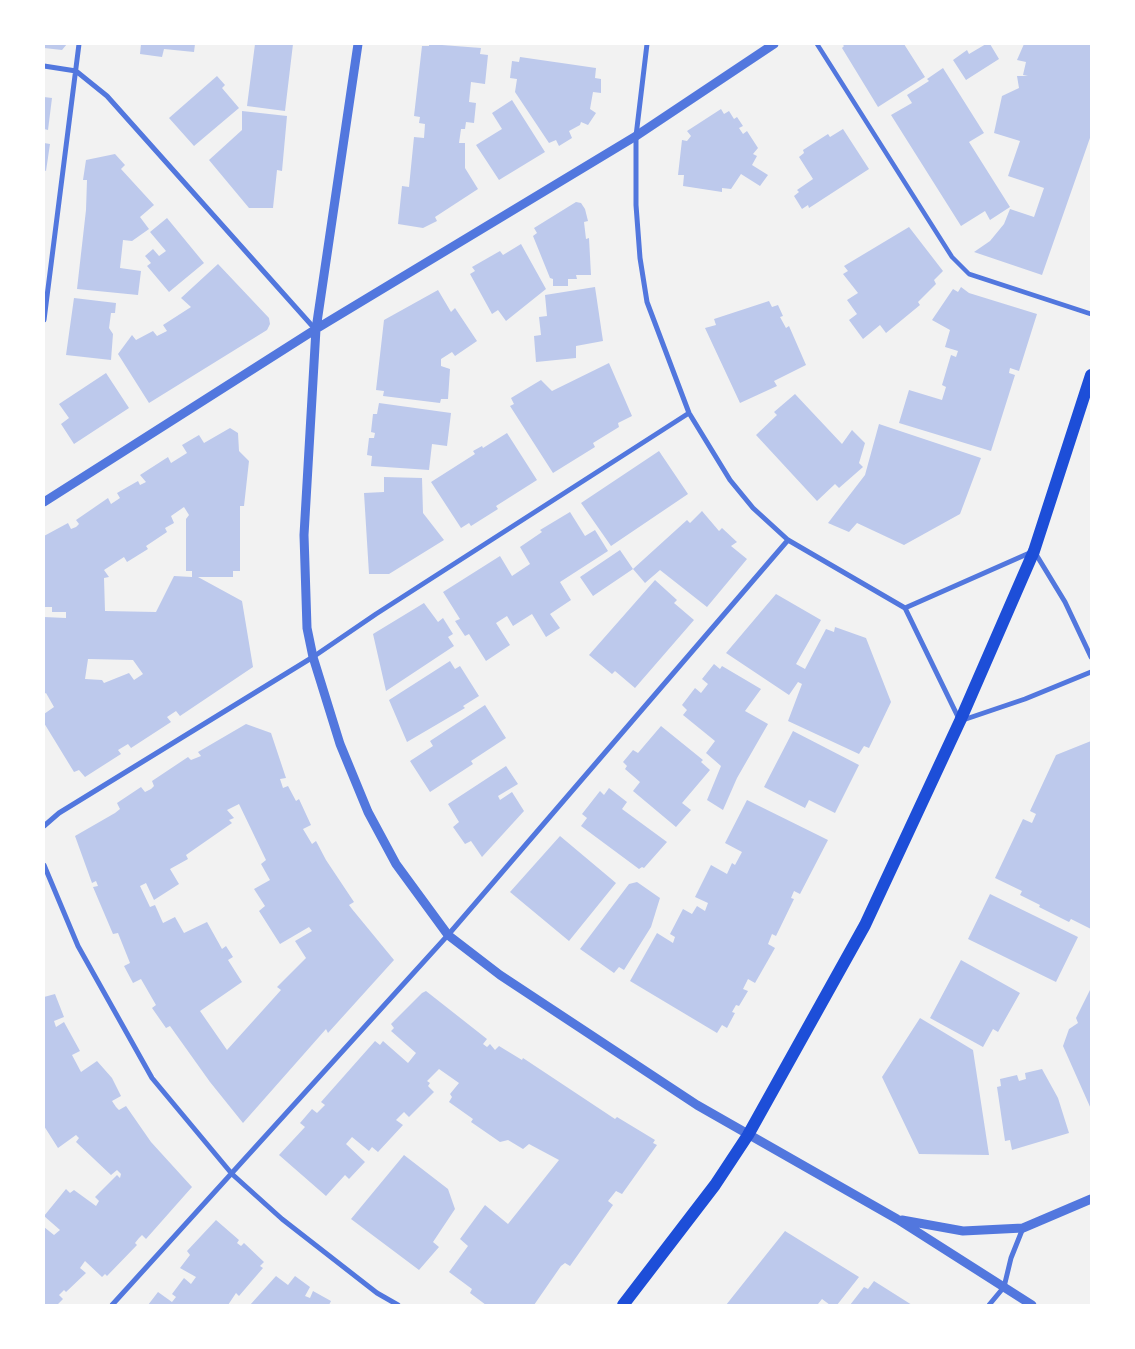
<!DOCTYPE html>
<style>
body{margin:0}
#map{position:relative;width:1135px;height:1349px;overflow:hidden;background:#f2f2f2;font-family:Inter,sans-serif}
canvas{display:block}
.frame{position:absolute;inset:0;border:45px solid #fff;pointer-events:none}
</style>
<div id="map">
<canvas width="1135" height="1349"></canvas>
<div class="frame"></div>
</div>
<script>
const ctx = document.querySelector('canvas').getContext('2d');
ctx.lineJoin = 'round';
function fill(path, color) { ctx.fillStyle = color; ctx.fill(path, 'evenodd'); }
const shape = rows => new Path2D(rows.map(r => 'M' + r).join(''));
function trace(path, color, width, dash) { ctx.strokeStyle = color; ctx.lineWidth = width; ctx.lineCap = dash ? 'butt' : 'round'; ctx.setLineDash(dash || []); ctx.stroke(path); }
fill(shape([
 [44,44,67,44,62,50,44,48],
 [141,44,195,44,194,52,164,49,162,57,140,54],
 [255,44,293,44,285,111,247,106],
 [429,44,481,48,480,54,488,55,485,84,471,82,469,102,476,103,474,123,466,122,465,129,461,129,459,143,465,143,465,168,478,189,435,217,437,221,423,228,398,224,402,186,409,187,414,137,424,138,425,124,419,123,420,117,414,116,422,46,429,46],
 [842,44,904,44,925,77,878,107,842,48,844,46],
 [986,44,990,44,999,59,966,80,953,60,967,50,969,54],
 [1024,44,1091,44,1091,135,1042,275,974,252,990,241,1004,224,1010,209,1034,217,1044,188,1008,176,1020,141,994,133,1002,96,1019,88,1017,76,1028,76,1023,75,1026,62,1017,60],
 [520,57,596,68,595,78,601,79,601,93,593,92,590,109,596,113,588,125,581,122,580,125,569,131,572,138,559,146,556,140,549,143,515,92,517,79,510,78,512,61,519,62],
 [943,68,984,133,969,142,1010,207,990,220,985,211,961,226,891,115,912,103,907,95,929,81,927,79],
 [217,76,225,85,222,88,239,108,194,146,169,118],
 [44,97,52,98,48,130,44,129],
 [512,100,545,152,499,180,476,145,502,129,492,113],
 [721,109,724,114,729,111,734,119,737,117,743,126,739,128,743,134,747,131,758,148,753,154,757,156,752,165,768,175,760,186,741,174,731,189,722,188,722,192,683,186,684,175,678,175,682,140,687,141,691,136,687,131],
 [242,111,287,116,282,171,277,170,273,208,249,208,209,160,242,130],
 [843,129,869,169,809,208,808,205,802,209,794,196,799,192,797,190,813,179,799,157,804,153,803,150,828,134,830,137],
 [44,143,50,144,46,171,44,170],
 [115,154,125,165,121,169,154,205,140,217,149,229,132,241,123,240,120,268,141,271,138,295,77,289,86,210,87,180,83,180,86,160],
 [576,202,581,203,585,209,588,221,584,222,586,239,589,238,591,275,576,275,577,279,568,279,568,286,553,286,553,279,550,278,533,236,537,233,534,228],
 [167,218,204,263,169,292,147,266,151,263,145,256,153,249,159,256,166,251,150,232],
 [909,227,943,271,934,280,936,284,918,302,920,305,886,333,880,325,863,339,849,320,857,314,847,300,858,293,843,274,848,271,844,266],
 [521,244,546,289,506,321,498,310,492,314,470,274,475,271,472,267,500,251,503,255],
 [218,264,269,318,270,324,267,330,149,403,118,354,132,335,136,340,153,331,157,336,167,331,163,325,191,307,181,298],
 [595,287,603,341,576,346,576,358,536,362,534,336,541,335,539,317,547,316,545,295],
 [961,287,969,293,1037,314,1019,371,1010,368,1009,373,1015,375,991,451,899,423,909,390,942,400,946,387,942,385,951,355,956,357,958,351,945,347,950,330,932,320,953,289,958,292],
 [438,290,451,312,455,308,477,341,455,356,452,352,441,359,441,366,450,369,448,399,441,399,440,403,383,396,384,391,376,390,384,320],
 [74,298,116,303,115,313,111,313,109,328,113,334,111,360,66,355],
 [769,301,772,307,778,305,783,316,780,317,786,328,789,326,806,365,774,381,777,386,740,403,705,328,716,325,714,319],
 [609,363,632,416,618,423,619,427,593,443,595,447,553,473,510,406,514,404,511,398,541,380,552,391],
 [106,373,129,408,74,444,61,424,69,418,59,404],
 [795,394,842,444,852,430,865,443,859,463,863,467,839,488,835,484,817,501,756,435,777,415,774,412],
 [379,403,451,413,447,446,432,444,429,470,371,466,372,456,367,455,369,438,374,438,375,433,371,432,373,414,377,414],
 [879,424,981,458,960,514,904,545,857,523,849,532,828,523,865,475],
 [230,428,238,433,239,451,249,461,244,506,240,506,240,571,233,571,233,577,198,577,242,601,253,667,180,716,176,711,167,717,171,722,131,748,128,744,118,750,121,754,85,777,79,770,74,772,44,723,44,714,54,707,46,693,44,694,44,617,66,618,66,612,52,612,52,607,45,607,44,536,68,523,71,529,76,527,79,524,76,520,108,498,111,504,120,498,117,493,138,481,140,485,146,482,140,475,168,457,171,463,187,453,182,445,199,435,204,443],
 [184,507,189,515,186,519,186,571,192,571,192,577,174,576,156,612,105,611,104,578,109,577,104,570,124,557,127,562,148,549,146,546,167,532,165,528,174,523,171,516],
 [88,659,133,660,143,674,134,680,129,673,104,683,102,680,85,679],
 [507,433,537,480,496,506,498,509,471,526,469,523,461,528,431,482,475,454,473,451,482,446,483,448],
 [659,451,688,494,611,546,581,503],
 [384,477,422,478,423,513,444,540,389,574,369,574,364,493,384,492],
 [702,511,719,531,722,528,737,542,731,546,747,559,707,607,660,570,645,583,633,569,593,596,580,577,620,550,633,569,687,520,690,523],
 [570,512,585,536,595,530,608,551,560,582,571,600,550,614,560,628,546,637,532,614,513,626,507,616,496,623,510,645,486,661,469,634,465,636,455,621,460,619,443,592,500,556,512,576,530,564,520,547,542,532,540,530],
 [655,580,677,600,674,603,694,620,635,688,615,671,612,674,589,655],
 [776,594,821,620,796,664,805,669,826,629,834,632,835,627,866,638,891,702,869,748,864,746,859,754,788,721,802,684,798,682,789,695,726,653],
 [424,603,438,622,443,618,453,634,448,637,454,646,386,691,373,634],
 [450,661,455,669,460,666,479,696,463,706,465,708,407,742,389,700],
 [714,664,720,669,722,666,761,689,745,711,768,724,737,778,723,810,707,800,721,766,706,753,715,741,683,715,687,710,682,705,695,688,701,693,708,684,702,679],
 [485,705,506,738,471,761,473,764,430,792,410,761,433,746,430,741],
 [246,724,271,733,286,778,280,779,283,788,288,786,296,801,299,799,311,825,303,829,312,844,316,841,326,860,354,902,349,905,352,909,394,960,328,1033,326,1029,243,1123,210,1082,170,1026,166,1028,152,1008,156,1005,141,979,133,983,124,966,130,963,118,933,113,934,93,887,98,886,96,881,92,883,75,836,115,813,120,809,117,803,141,787,145,792,151,789,154,786,152,781,188,757,191,760,201,756,198,752],
 [239,804,266,860,261,864,270,880,254,889,265,906,259,911,280,944,309,927,312,931,295,941,306,958,277,987,281,990,227,1050,200,1011,242,982,228,960,233,957,226,946,222,949,207,922,184,933,175,917,163,923,155,905,150,907,140,886,146,883,154,900,179,884,170,869,188,859,186,855,232,823,229,820,234,818,227,810],
 [661,726,703,760,701,762,710,770,682,803,691,810,676,827,633,791,640,782,625,769,627,766,623,762,633,750,638,753],
 [793,731,859,765,835,813,809,800,805,808,764,787],
 [1091,741,1091,929,1071,919,1069,922,1039,907,1040,905,1020,895,1022,891,995,878,1023,819,1032,823,1036,814,1030,811,1056,755],
 [506,766,518,784,498,796,500,800,512,792,524,811,482,857,471,841,465,844,453,827,459,822,448,804],
 [609,788,627,802,622,809,667,842,644,868,642,867,639,869,581,826,587,818,582,814,600,791,604,795],
 [747,800,828,840,800,894,794,891,791,898,794,899,776,936,772,934,768,944,775,948,755,983,748,979,743,989,748,991,739,1006,736,1005,732,1012,735,1013,727,1028,722,1025,717,1033,630,981,657,933,673,943,675,937,670,934,683,909,692,914,697,906,705,911,708,903,695,897,711,865,727,874,732,863,735,865,742,852,725,843],
 [560,836,616,883,569,941,510,892],
 [637,882,660,898,651,927,624,970,619,967,614,973,580,949,629,884],
 [990,894,1078,937,1056,982,968,939],
 [961,960,1020,993,998,1032,993,1029,983,1047,930,1018],
 [1090,990,1091,992,1091,1109,1063,1046,1069,1029,1078,1023,1076,1018],
 [426,991,487,1039,483,1044,487,1047,490,1044,495,1050,499,1046,522,1060,523,1058,615,1119,617,1117,655,1140,653,1143,657,1145,622,1194,616,1191,608,1201,613,1205,570,1266,565,1263,561,1266,534,1305,486,1305,470,1293,472,1289,449,1272,468,1246,460,1239,485,1205,508,1224,559,1160,529,1144,523,1149,508,1140,500,1142,471,1122,473,1119,449,1102,452,1097,450,1094,459,1083,439,1069,427,1081,430,1083,428,1086,434,1092,409,1117,404,1112,396,1120,403,1125,378,1152,372,1147,369,1151,352,1137,346,1144,365,1162,349,1179,345,1175,326,1196,279,1155,305,1127,300,1123,312,1109,317,1113,325,1105,321,1102,375,1041,380,1045,383,1041,408,1063,416,1053,391,1031,394,1028,391,1024,422,993],
 [55,994,64,1017,54,1021,56,1027,64,1022,80,1051,72,1055,81,1072,97,1061,112,1078,121,1096,112,1101,116,1107,119,1110,126,1106,151,1142,192,1187,146,1239,142,1235,139,1238,135,1243,137,1245,107,1276,105,1274,102,1277,85,1261,80,1268,86,1273,66,1292,64,1290,59,1295,63,1299,57,1305,44,1305,44,1227,54,1235,60,1230,44,1216,66,1189,70,1193,74,1190,96,1206,99,1201,95,1197,117,1175,120,1178,121,1174,117,1170,111,1175,76,1142,79,1138,76,1135,58,1148,44,1126,44,997],
 [920,1018,973,1050,989,1155,919,1154,882,1077],
 [1042,1069,1058,1098,1069,1133,1012,1150,1010,1140,1005,1141,997,1087,1001,1086,1000,1079,1017,1075,1019,1081,1026,1079,1025,1073],
 [404,1155,448,1189,455,1209,433,1242,439,1247,419,1270,351,1219],
 [216,1220,239,1240,237,1243,241,1246,244,1243,264,1262,260,1266,263,1268,239,1296,236,1293,228,1305,148,1305,158,1292,172,1302,176,1297,172,1294,184,1278,191,1284,196,1277,180,1268,190,1255,187,1251],
 [785,1231,859,1277,837,1305,830,1305,822,1299,818,1304,820,1305,726,1305],
 [276,1276,288,1285,295,1276,310,1287,305,1296,310,1298,313,1291,331,1301,329,1305,250,1305],
 [874,1281,912,1305,850,1305,864,1287,868,1289]
]), '#bdc9ec');
trace(shape([
 [817,44,952,257,969,274,1091,314]
]), '#5277de', 4.5);
trace(shape([
 [647,44,636,136,636,205,640,258,647,302,689,413,730,480,753,508,788,540,905,608,960,721,1025,699,1091,672],
 [44,66,76,71,107,96,315,329],
 [44,320,79,44],
 [905,608,1034,551,1065,602,1091,657],
 [44,826,59,813,313,657,376,614,689,413],
 [44,865,78,946,152,1078,232,1174,282,1219,377,1293,398,1305],
 [112,1305,448,935,788,540],
 [989,1305,1004,1287,1011,1258,1023,1228]
]), '#5277de', 5);
trace(shape([
 [358,44,316,329,304,535,307,628,313,657,340,744,368,812,396,864,448,935,500,975,697,1105,897,1219,1032,1305],
 [44,502,316,329,636,136,774,44],
 [902,1220,963,1231,1023,1228,1091,1199]
]), '#5277de', 9);
trace(shape([
 [623,1305,715,1185,748,1135,865,925,960,721,1034,551,1091,375]
]), '#1d4ed8', 12);
</script>
